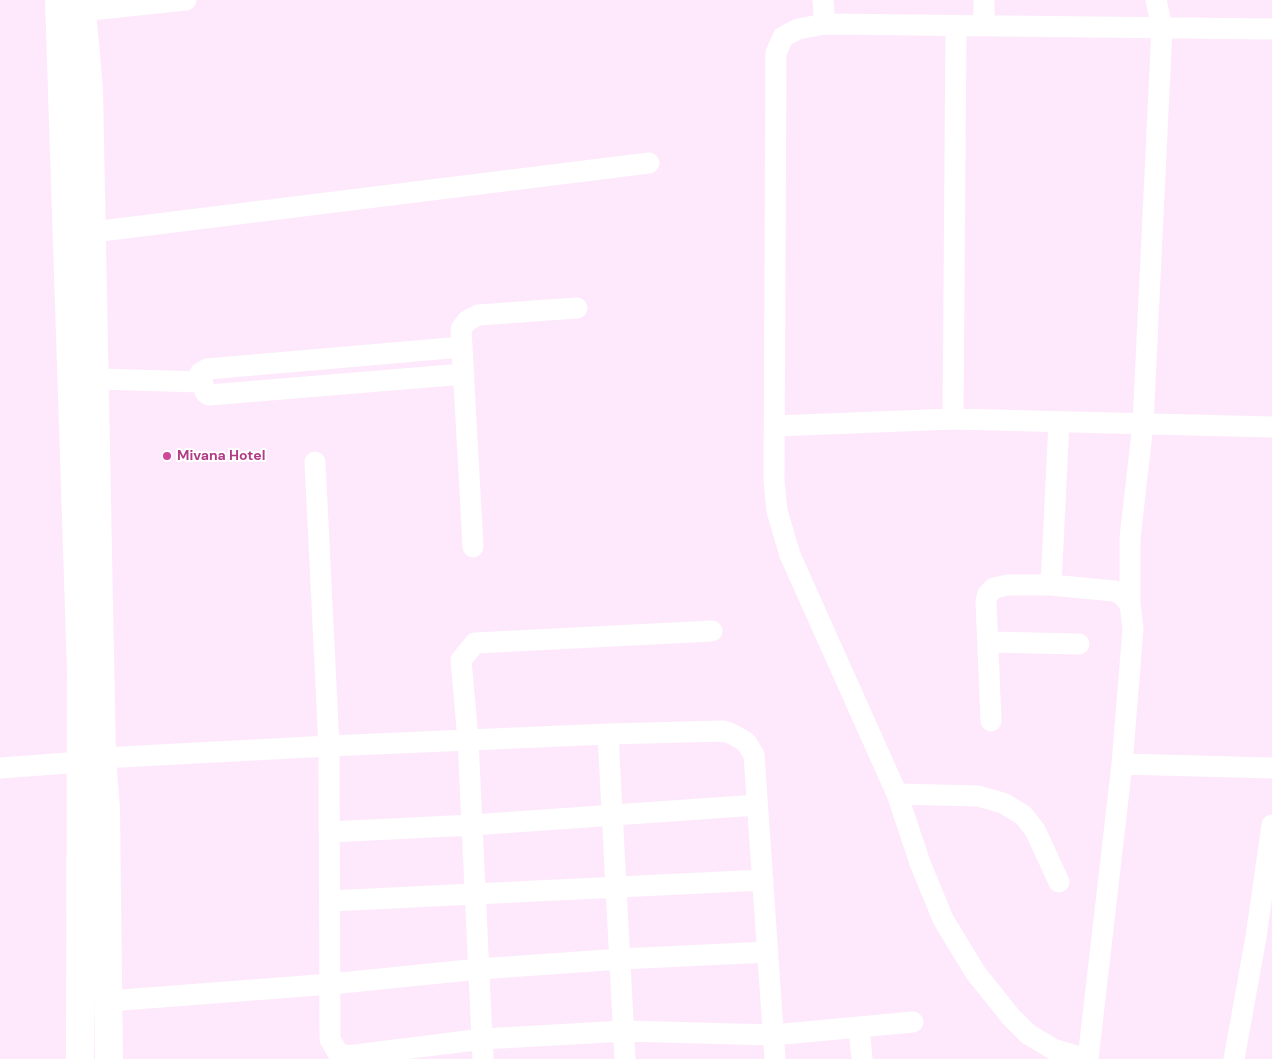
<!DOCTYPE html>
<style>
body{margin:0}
canvas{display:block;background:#fde9fb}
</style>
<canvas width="1272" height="1059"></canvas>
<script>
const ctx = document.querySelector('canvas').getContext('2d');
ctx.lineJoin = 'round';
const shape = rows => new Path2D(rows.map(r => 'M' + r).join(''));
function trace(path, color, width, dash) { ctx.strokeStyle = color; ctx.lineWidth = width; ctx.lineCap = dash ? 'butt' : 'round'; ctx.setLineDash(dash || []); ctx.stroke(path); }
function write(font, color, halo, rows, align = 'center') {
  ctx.font = font + ' "DM Sans",sans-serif'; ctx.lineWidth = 4; ctx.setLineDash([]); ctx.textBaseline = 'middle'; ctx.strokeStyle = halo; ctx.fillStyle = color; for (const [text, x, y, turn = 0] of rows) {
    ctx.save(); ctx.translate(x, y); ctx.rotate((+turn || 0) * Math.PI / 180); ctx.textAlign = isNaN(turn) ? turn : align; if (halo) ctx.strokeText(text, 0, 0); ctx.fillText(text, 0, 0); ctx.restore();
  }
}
trace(shape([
 [823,0,825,24,798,29,783,37,776,53,774,481,777,511,790,555,897,794,920,863,943,919,975,972,1011,1017,1028,1034,1053,1049,1086,1059],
 [984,0,984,26],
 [81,11,186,0],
 [825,24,1272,29],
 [956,26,953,419,1272,427],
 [93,232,649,163],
 [462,347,207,369,200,373,205,392,209,395,464,374],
 [96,379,202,382],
 [1059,422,1051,585,1114,591,1121,594,1130,604,1133,629,1122,764,1088,1059],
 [775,426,953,419],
 [315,462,329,746,330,1039,338,1053,347,1056,483,1039,625,1031,773,1035,913,1022],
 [473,547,461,329,467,321,478,315,577,308],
 [1130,604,1130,538,1143,424,1162,28,1156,0],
 [988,642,1079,644],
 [991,721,986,601,988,594,994,588,1008,585,1051,585],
 [608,734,625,1059],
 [1122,764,1272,768],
 [0,768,81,762,102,758,329,746,608,734,724,731,732,734,746,742,754,755,775,1059],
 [897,794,978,796,1003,803,1023,815,1035,830,1059,882],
 [330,832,472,825,757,805],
 [330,901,763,880],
 [109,1001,331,984,479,969,621,959,768,952],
 [859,1027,862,1059],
 [483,1059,468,740,461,660,475,643,712,631],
 [1234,1059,1256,937,1272,825]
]), '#fff', 21);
trace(shape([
 [59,0,81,670,80,1059],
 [81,0,89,89,102,758,106,809,109,1059]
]), '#fff', 28);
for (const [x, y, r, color] of [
 [167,456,5,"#d1479c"]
]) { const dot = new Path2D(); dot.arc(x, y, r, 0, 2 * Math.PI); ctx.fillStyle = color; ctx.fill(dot); trace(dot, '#fff', 2); }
write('bold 14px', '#b23c85', '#fff', [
 ["Mivana Hotel",177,456]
], 'left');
</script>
